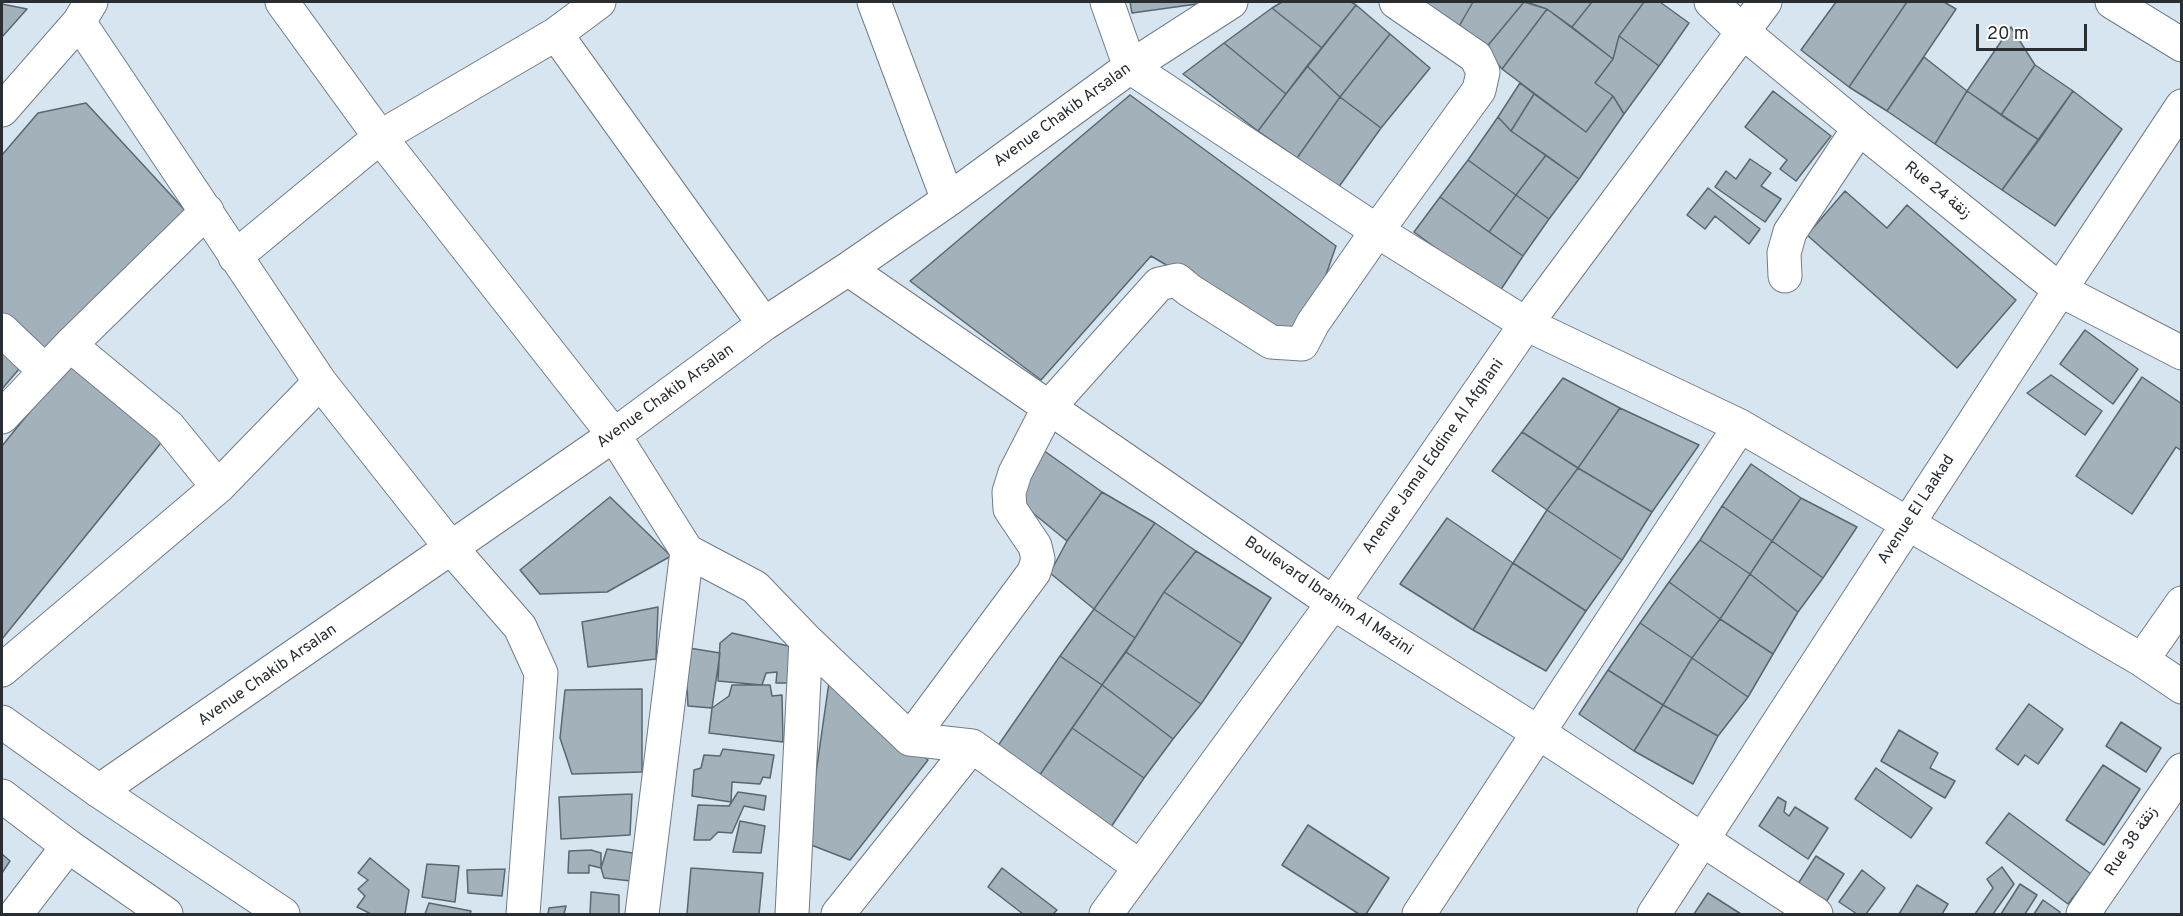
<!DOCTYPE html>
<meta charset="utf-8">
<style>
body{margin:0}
#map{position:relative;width:2183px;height:916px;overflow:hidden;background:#d6e5ef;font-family:Overpass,sans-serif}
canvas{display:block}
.frame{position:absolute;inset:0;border:3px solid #292e32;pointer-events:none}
.scale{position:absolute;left:1976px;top:24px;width:111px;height:27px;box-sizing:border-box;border:3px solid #292e32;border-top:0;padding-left:8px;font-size:18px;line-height:21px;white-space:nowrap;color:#292e32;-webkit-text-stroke:4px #fff;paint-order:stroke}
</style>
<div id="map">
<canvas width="2183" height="916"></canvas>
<div class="frame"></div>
<div class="scale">20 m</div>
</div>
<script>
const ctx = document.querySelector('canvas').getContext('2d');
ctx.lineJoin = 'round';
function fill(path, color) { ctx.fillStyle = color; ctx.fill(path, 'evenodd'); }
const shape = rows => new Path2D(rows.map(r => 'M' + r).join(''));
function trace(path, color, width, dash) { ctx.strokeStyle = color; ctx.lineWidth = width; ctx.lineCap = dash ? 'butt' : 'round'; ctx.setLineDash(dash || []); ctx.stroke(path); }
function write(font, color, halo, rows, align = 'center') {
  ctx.font = font + ' Overpass,Vazirmatn,sans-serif'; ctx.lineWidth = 5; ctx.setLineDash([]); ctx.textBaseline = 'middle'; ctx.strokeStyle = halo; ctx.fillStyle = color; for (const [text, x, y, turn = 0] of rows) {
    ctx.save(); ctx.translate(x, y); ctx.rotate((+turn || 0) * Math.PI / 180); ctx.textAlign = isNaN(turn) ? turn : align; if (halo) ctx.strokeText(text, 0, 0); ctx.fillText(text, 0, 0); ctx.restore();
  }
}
const building = shape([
 [1130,2,1200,2,1197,4,1132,13,1130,2],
 [1282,2,1351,2,1356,5,1322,48,1272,8,1282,2],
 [1421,2,1473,2,1458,28,1421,2],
 [1473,2,1524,2,1485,49,1458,28,1473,2],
 [1524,2,1547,9,1502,69,1485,49,1524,2],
 [1526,2,1592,2,1572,27,1547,9,1526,2],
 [1592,2,1644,2,1619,36,1613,59,1572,27,1592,2],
 [1644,2,1660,2,1689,23,1659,66,1619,36,1644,2],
 [1836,2,1907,2,1849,87,1801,50,1836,2],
 [1907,2,1944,2,1956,9,1887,111,1849,87,1907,2],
 [2,4,27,9,2,37,2,4],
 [1356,5,1390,34,1340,97,1307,66,1356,5],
 [1272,8,1322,48,1286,94,1224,43,1272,8],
 [1547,9,1613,59,1595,83,1613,96,1586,132,1502,69,1547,9],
 [2011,27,2035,65,2001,115,1967,91,2011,27],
 [1390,34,1430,68,1381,128,1340,97,1390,34],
 [1619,36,1659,66,1624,114,1613,96,1595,83,1613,59,1619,36],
 [1224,43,1286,94,1258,131,1183,74,1224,43],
 [1924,57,1967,91,1935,144,1887,111,1924,57],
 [2035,65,2073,91,2039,140,2001,115,2035,65],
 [1307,66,1340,97,1297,158,1258,131,1307,66],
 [1520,83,1534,94,1511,131,1498,117,1520,83],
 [1773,91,1831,136,1796,181,1780,169,1787,160,1745,127,1773,91],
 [1967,91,2039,140,2002,190,1935,144,1967,91],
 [2073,91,2122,129,2055,226,2002,190,2073,91],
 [1534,94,1586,132,1613,96,1624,114,1579,179,1511,131,1534,94],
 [1130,95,1336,246,1302,344,1151,256,1041,380,910,281,1130,95],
 [1340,97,1381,128,1338,188,1297,158,1340,97],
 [86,103,193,219,39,363,2,322,2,155,38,113,86,103],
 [1498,117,1511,131,1546,155,1516,195,1468,160,1498,117],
 [1546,155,1579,179,1549,219,1516,195,1546,155],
 [1750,159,1771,173,1761,186,1781,199,1765,222,1715,187,1726,171,1736,179,1750,159],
 [1468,160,1516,195,1489,232,1440,197,1468,160],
 [1708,188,1760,229,1749,244,1715,216,1705,229,1687,215,1708,188],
 [1845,191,1887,228,1907,205,2016,300,1957,368,1807,235,1845,191],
 [1516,195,1549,219,1523,256,1489,232,1516,195],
 [1440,197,1523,256,1498,294,1414,232,1440,197],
 [2085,330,2138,369,2113,404,2060,364,2085,330],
 [2,342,25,362,2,389,2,342],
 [71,361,165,438,2,639,2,446,71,361],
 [2051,375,2102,411,2085,435,2027,393,2051,375],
 [2142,377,2182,404,2182,451,2176,447,2132,514,2076,476,2142,377],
 [1563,378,1620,408,1578,468,1522,432,1563,378],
 [1620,408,1699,445,1652,512,1578,468,1620,408],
 [1522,432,1578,468,1547,510,1492,471,1522,432],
 [1043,450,1102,492,1067,541,1016,499,1043,450],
 [1751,464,1801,498,1772,541,1722,506,1751,464],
 [1578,468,1652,512,1622,560,1547,510,1578,468],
 [1102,492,1155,523,1094,609,1050,573,1067,541,1102,492],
 [610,497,671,556,607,592,540,594,520,570,610,497],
 [1801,498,1857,527,1823,578,1772,541,1801,498],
 [1722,506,1772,541,1750,574,1700,540,1722,506],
 [1547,510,1622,560,1586,611,1513,563,1547,510],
 [1447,518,1513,563,1473,630,1400,584,1447,518],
 [1155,523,1196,551,1164,592,1135,638,1094,609,1155,523],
 [1700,540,1750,574,1720,619,1669,582,1700,540],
 [1772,541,1823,578,1798,612,1750,574,1772,541],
 [1196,551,1271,598,1242,644,1164,592,1196,551],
 [1513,563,1586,611,1546,671,1473,630,1513,563],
 [1750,574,1798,612,1773,654,1720,619,1750,574],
 [1669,582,1720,619,1692,658,1640,623,1669,582],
 [1164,592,1242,644,1201,704,1126,652,1164,592],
 [658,607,656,659,588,667,582,622,658,607],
 [1094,609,1135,638,1102,685,1060,656,1094,609],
 [1720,619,1773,654,1748,697,1692,658,1720,619],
 [1640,623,1692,658,1663,705,1608,670,1640,623],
 [732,633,793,647,788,683,776,683,777,672,766,673,762,685,718,681,720,643,732,633],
 [683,647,720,653,712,708,688,706,687,687,677,688,683,647],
 [1126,652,1201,704,1173,739,1102,685,1126,652],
 [1060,656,1102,685,1037,779,995,750,1060,656],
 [1692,658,1748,697,1718,736,1663,705,1692,658],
 [1608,670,1663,705,1634,751,1579,714,1608,670],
 [829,682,928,760,850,860,806,843,829,682],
 [732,685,770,685,772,696,782,695,783,742,709,733,712,708,729,696,732,685],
 [1102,685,1173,739,1144,778,1072,728,1102,685],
 [642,689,642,772,572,774,560,738,565,690,642,689],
 [2029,704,2063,729,2038,764,2025,755,2018,765,1996,749,2029,704],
 [1663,705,1718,736,1693,784,1634,751,1663,705],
 [2121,722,2161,748,2146,772,2106,746,2121,722],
 [1072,728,1144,778,1109,830,1037,779,1072,728],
 [1899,730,1938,753,1930,768,1955,781,1945,798,1881,761,1899,730],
 [723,749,774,755,770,778,763,777,760,784,732,782,731,802,692,796,694,770,701,768,704,755,720,756,723,749],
 [2103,765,2140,789,2104,845,2066,820,2103,765],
 [1876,768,1932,808,1911,838,1855,799,1876,768],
 [738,792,766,796,764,810,744,806,732,833,718,832,710,840,694,840,698,805,729,806,738,792],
 [632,794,630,835,561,839,559,797,632,794],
 [1778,797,1786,802,1784,812,1789,816,1795,807,1828,828,1808,859,1759,826,1778,797],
 [2009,813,2091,874,2068,904,1986,843,2009,813],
 [740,821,765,826,761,853,733,852,740,821],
 [1308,825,1389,878,1366,914,1359,914,1282,865,1308,825],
 [607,849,633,853,631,881,604,878,601,868,607,849],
 [591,850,601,853,601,868,589,865,589,873,568,873,569,851,591,850],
 [2,854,10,861,2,873,2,854],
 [1816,856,1844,874,1822,908,1794,890,1816,856],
 [370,858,409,890,405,914,371,914,357,907,365,896,358,889,368,880,358,873,370,858],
 [427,864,459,866,455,902,422,897,427,864],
 [2002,867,2014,884,1993,914,1975,914,1993,888,1987,879,2002,867],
 [691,868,763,873,759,914,687,914,691,868],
 [1002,868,1057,910,1053,914,1023,914,988,887,1002,868],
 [505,869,502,896,468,893,467,870,505,869],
 [1862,870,1885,888,1866,914,1857,914,1839,902,1862,870],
 [2020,884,2037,895,2025,914,2001,914,2020,884],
 [1917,885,1948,904,1942,914,1899,914,1917,885],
 [591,892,619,895,619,914,590,914,591,892],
 [1708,893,1741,914,1694,914,1708,893],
 [2043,900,2060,912,2058,914,2034,914,2043,900],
 [429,903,471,911,470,914,425,914,429,903],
 [566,906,564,914,548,914,549,908,566,906]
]);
fill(building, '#a3b1bb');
trace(building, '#5a6770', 1.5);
const minor = shape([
 [282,2,380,137,614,435,687,551,755,587,806,640,910,739,972,746,1140,867],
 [874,2,948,200],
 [1107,2,1130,67,1377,231,1526,324,1740,426,2142,660,2182,687],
 [1711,2,1743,32,1859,128,2060,290,2182,353],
 [2112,2,2182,45],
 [79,22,320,382,452,549,520,627,541,673,523,914],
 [556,34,764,324],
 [2,110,79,22,91,2],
 [235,257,380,137,556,34,599,2],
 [848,269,1333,603,1539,733,1816,914],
 [1785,276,1784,253,1790,232,1859,128],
 [2,330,45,371],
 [70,345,169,427,218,487],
 [2,417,70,345,207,211],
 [2142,660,2182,603],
 [2,670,218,487,320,382],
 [910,739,1034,572,1038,559,1035,546,1010,509,1009,492,1015,473,1049,407,1159,284,1177,280,1189,290,1271,342,1302,344,1313,323,1377,231,1479,90,1483,72,1476,57,1396,2],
 [99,791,614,435,764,324,848,269,948,200,1130,67,1231,2],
 [16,914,68,846],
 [642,914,687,551],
 [792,914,806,640],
 [838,914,972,746],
 [1106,914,1333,603,1526,324,1765,2],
 [1419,914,1740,426],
 [1654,914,2060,290,2182,106],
 [2083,914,2182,770]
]);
const major = shape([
 [2,722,99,791,283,914],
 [2,796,68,846,166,914]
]);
trace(minor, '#6f7d86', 35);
trace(major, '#6f7d86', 35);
trace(minor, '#fff', 33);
trace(major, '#fff', 33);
write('16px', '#292e32', '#fff', [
 ["Avenue Chakib Arsalan",1063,116,-36],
 ["Rue 24 زنقة",1937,191,39],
 ["Avenue Chakib Arsalan",666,397,-36],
 ["Anenue Jamal Eddine Al Afghani",1434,457,-55],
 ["Avenue El Laakad",1917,510,-57],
 ["Boulevard Ibrahim Al Mazini",1328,597,34],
 ["Avenue Chakib Arsalan",268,676,-35],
 ["Rue 38 زنقة",2132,842,-56]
]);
</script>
